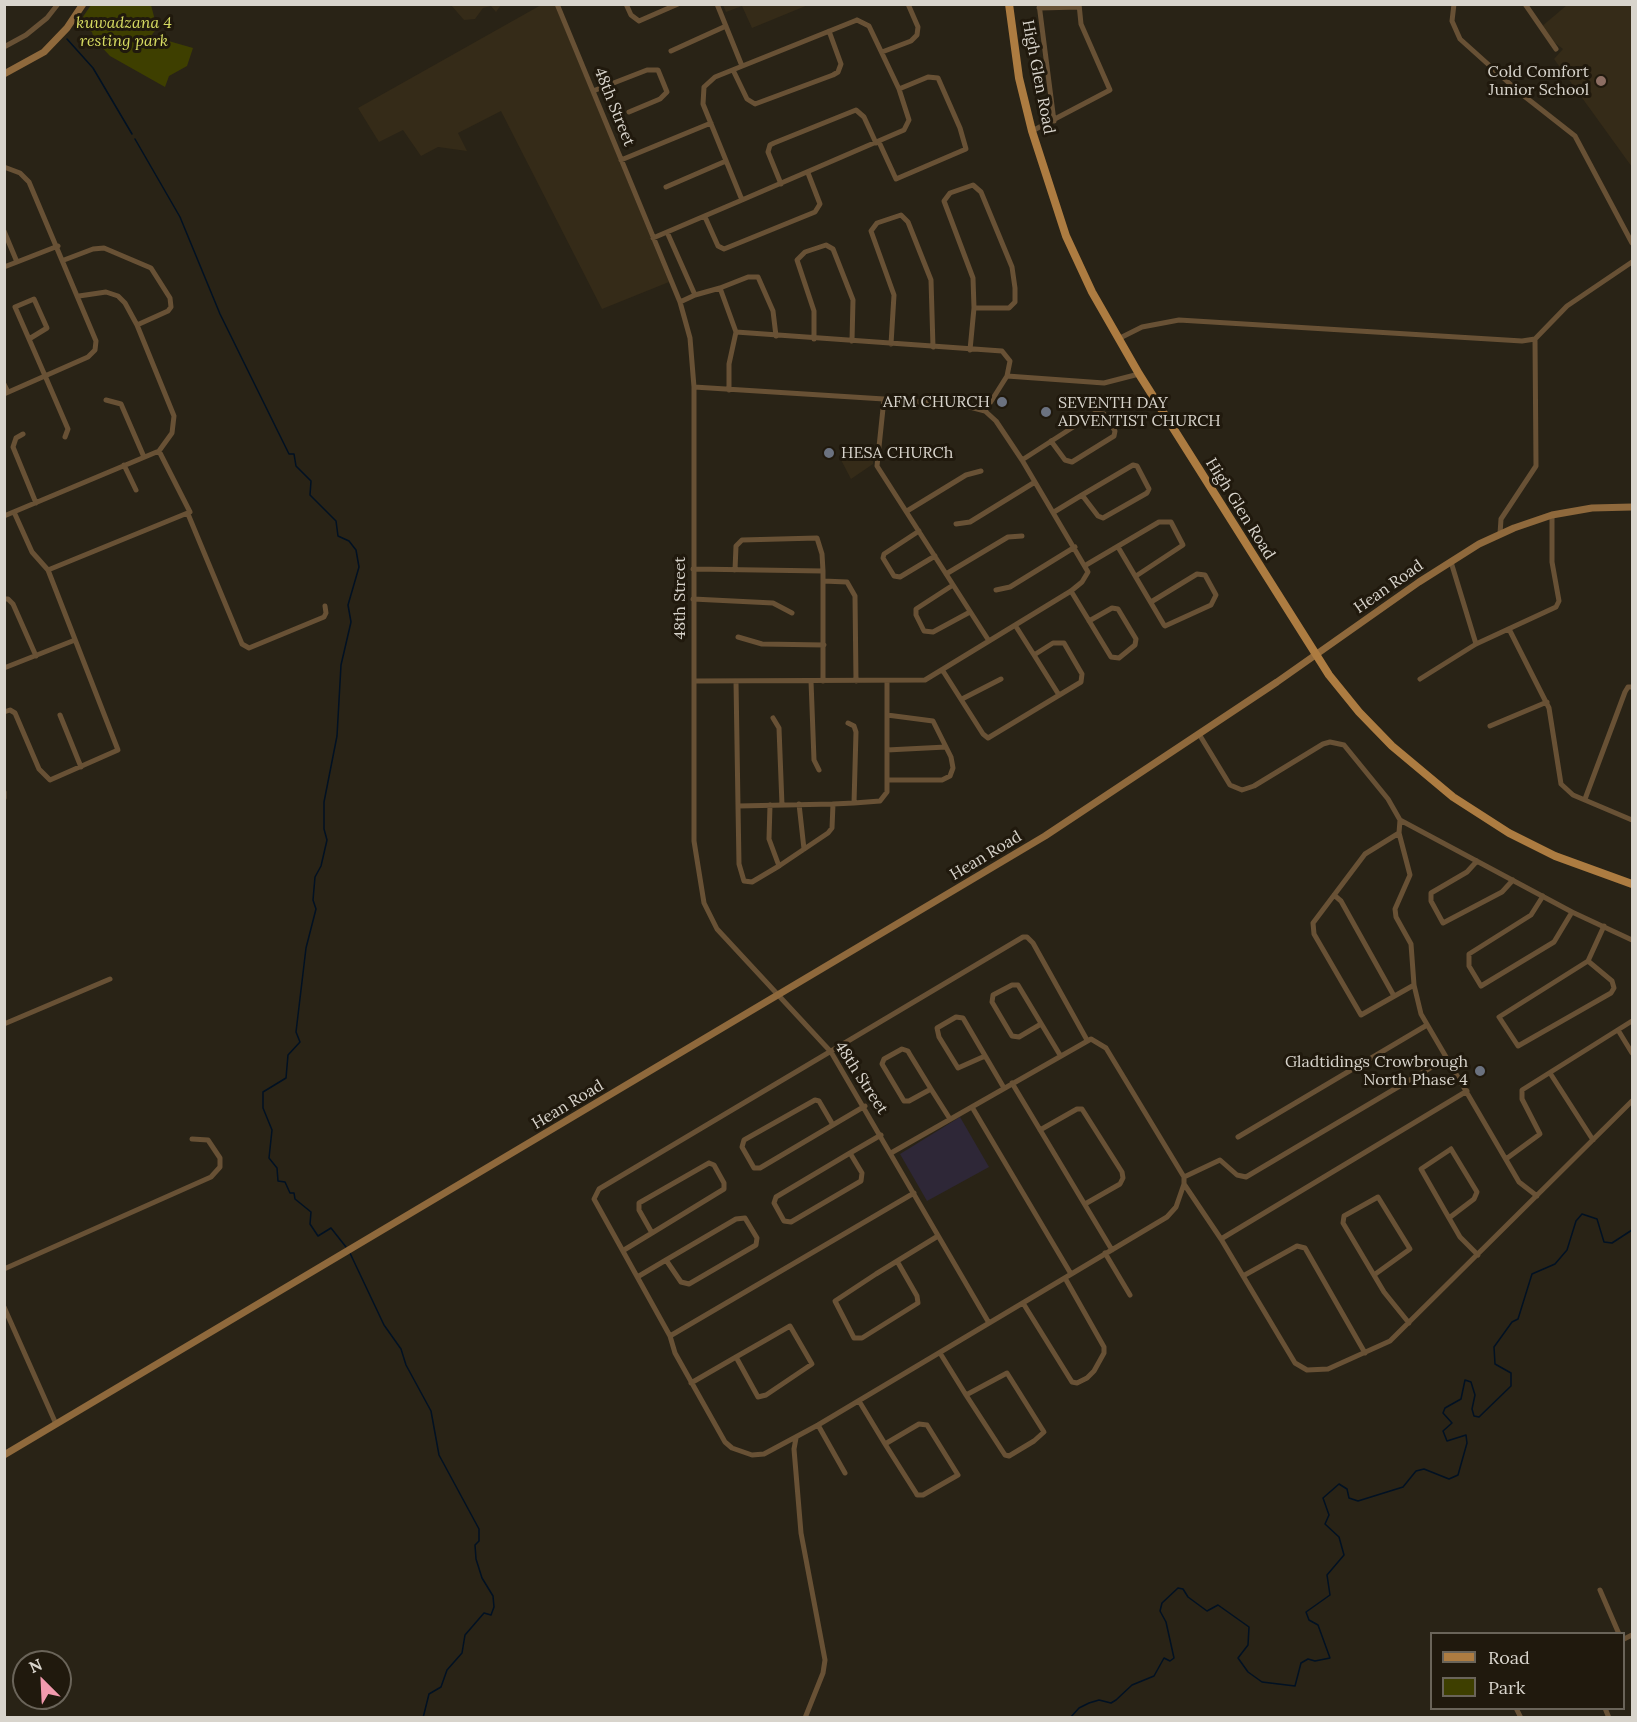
<!DOCTYPE html>
<style>
body{margin:0}
#map{position:relative;width:1637px;height:1722px;overflow:hidden;background:#292316;font-family:Lora,serif}
canvas{display:block}
.frame{position:absolute;inset:0;border:6px solid #d8d4cc;pointer-events:none}
.legend{position:absolute;left:1430px;top:1632px;width:195px;height:78px;box-sizing:border-box;background:#20190d;border:2px solid #6a6459;margin:0;padding:8px 10px;list-style:none;font-size:18px;color:#d8d4cc}
.legend li{display:flex;align-items:center;gap:12px;height:30px}
.legend b{width:30px;border:2px solid #6a6459}
.north{position:absolute;left:12px;top:1650px;width:60px;height:60px;box-sizing:border-box;background:#20190d;border:2px solid #6a6459;border-radius:50%;rotate:336deg;font-size:16px;font-weight:700;line-height:24px;text-align:center;color:#d8d4cc}
.north::after{content:'';display:block;margin:auto;width:21px;height:27px;background:#f29aae;clip-path:polygon(50% 0,100% 100%,50% 72%,0 100%)}
</style>
<div id="map">
<canvas width="1637" height="1722"></canvas>
<div class="frame"></div>
<ul class="legend">
<li><b style="height:8px;background:#ad7c41"></b>Road</li>
<li><b style="height:16px;background:#3e3f00"></b>Park</li>
</ul>
<div class="north">N</div>
</div>
<script>
const ctx = document.querySelector('canvas').getContext('2d');
ctx.lineJoin = 'round';
function fill(path, color) { ctx.fillStyle = color; ctx.fill(path, 'evenodd'); }
const shape = rows => new Path2D(rows.map(r => 'M' + r).join(''));
function trace(path, color, width, dash) { ctx.strokeStyle = color; ctx.lineWidth = width; ctx.lineCap = dash ? 'butt' : 'round'; ctx.setLineDash(dash || []); ctx.stroke(path); }
function write(font, color, halo, rows, align = 'center') {
  ctx.font = font + ' Lora,serif'; ctx.lineWidth = 6; ctx.setLineDash([]); ctx.textBaseline = 'middle'; ctx.strokeStyle = halo; ctx.fillStyle = color; for (const [text, x, y, turn = 0] of rows) {
    ctx.save(); ctx.translate(x, y); ctx.rotate((+turn || 0) * Math.PI / 180); ctx.textAlign = isNaN(turn) ? turn : align; if (halo) ctx.strokeText(text, 0, 0); ctx.fillText(text, 0, 0); ctx.restore();
  }
}
fill(shape([
 [960,1117,989,1167,927,1201,900,1154]
]), '#2e2737');
fill(shape([
 [451,5,452,4,501,5,496,12,491,6,483,8,475,19,464,20],
 [541,5,555,5,669,282,602,309,501,111,458,133,467,151,438,147,421,156,403,130,379,142,358,108],
 [723,5,808,5,752,28,742,6,726,12],
 [1567,5,1632,5,1632,167,1554,59,1563,49,1551,40,1541,27],
 [873,449,873,464,851,479,841,460]
]), '#352b18');
fill(shape([
 [91,5,151,5,157,28,151,36,193,48,187,66,169,76,165,87,110,56,94,39,92,32,78,24]
]), '#3e3f00');
trace(shape([
 [67,39,93,68,132,134],
 [135,139,180,217,220,314,289,454,294,454,296,466,311,481,310,495,336,521,338,536,349,541,356,550,359,567,348,605,351,622,341,665,337,736,324,802,324,829,327,840,321,866,315,877,313,900,316,909,306,948,296,1032,300,1042,288,1055,286,1078,263,1092,263,1108,272,1130,269,1158,277,1168,278,1181,285,1182,290,1193,294,1193,295,1199,311,1212,310,1224,318,1236,331,1228,346,1247],
 [349,1251,384,1325,401,1349,406,1365,431,1411,439,1455,479,1529,479,1541,475,1545,476,1559,482,1578,493,1596,494,1607,491,1615,484,1613,465,1635,462,1653,447,1670,441,1687,429,1694,423,1718],
 [1070,1718,1079,1708,1089,1703,1099,1700,1111,1703,1116,1700,1132,1685,1154,1676,1164,1658,1170,1661,1174,1658,1166,1622,1160,1611,1162,1603,1178,1588,1183,1589,1188,1597,1207,1611,1218,1605,1249,1627,1248,1645,1238,1658,1248,1672,1262,1682,1295,1686,1301,1663,1308,1659,1315,1661,1330,1658,1318,1625,1309,1620,1306,1612,1330,1595,1327,1575,1344,1555,1339,1537,1325,1524,1329,1515,1323,1498,1339,1484,1347,1489,1349,1498,1358,1501,1403,1487,1416,1471,1424,1469,1449,1479,1458,1475,1467,1443,1466,1435,1447,1441,1443,1431,1452,1423,1443,1413,1445,1408,1461,1399,1465,1380,1471,1382,1475,1395,1472,1409,1474,1416,1479,1417,1511,1386,1511,1373,1495,1364,1494,1347,1512,1322,1518,1319,1532,1274,1555,1264,1567,1250,1576,1221,1582,1214,1597,1219,1604,1242,1612,1243,1632,1230]
]), '#011123', 1.5);
trace(shape([
 [557,4,680,302,690,338,694,387,694,841,704,903,717,929,831,1052,989,1323],
 [626,4,631,15,639,21,678,4],
 [717,4,742,66],
 [1039,4,1054,121],
 [1454,4,1452,21,1460,39,1519,92,1575,136,1632,243],
 [1525,4,1556,49],
 [1039,8,1079,7],
 [857,20,869,26,899,89,909,120,904,130,742,200,703,104,704,87,715,77,857,20],
 [4,47,26,35,47,18,58,4],
 [671,51,726,26],
 [882,52,911,41,917,35,918,27,908,4],
 [733,70,747,99,755,104,833,75,838,72,841,64,829,31],
 [593,91,647,70,658,70,667,92,660,99,629,112],
 [1032,131,1110,90,1081,24,1079,4],
 [879,142,896,179,966,149,960,128,938,78,928,77,899,89],
 [621,160,711,123],
 [4,167,20,173,29,182,96,341,95,350,88,357,4,394],
 [781,184,768,152,770,145,774,143,856,110,864,117,876,143],
 [666,187,726,161],
 [705,217,718,246,724,249,815,212,820,204,808,173],
 [4,231,17,262,58,246],
 [667,232,695,295],
 [653,238,742,200],
 [64,260,93,249,104,248,151,268,170,298,171,307,168,311,137,325],
 [4,267,17,262],
 [720,288,748,277,758,277,773,311,776,336],
 [680,302,695,295,720,288,736,332,729,364,729,390],
 [736,332,1002,351,1010,361,1007,376],
 [29,339,47,328,34,299,15,307,29,339,46,378,68,429,65,437],
 [814,339,814,311,797,260,805,252,826,245,833,249,853,300,852,341],
 [1118,339,1142,327,1179,320,1522,341,1535,339,1567,306,1632,262],
 [891,344,894,295,871,231,877,223,901,215,908,222,931,280,933,347],
 [970,350,974,308,973,278,944,201,950,193,973,185,981,192,1012,267,1015,288,1015,302,1009,308,974,308],
 [4,384,8,392],
 [694,387,884,399,966,406,985,411,996,421,1022,460,1088,572,1082,582,1071,591,925,680,695,681],
 [884,399,877,466,989,641],
 [106,400,121,404,144,457],
 [985,411,1007,376,1104,383,1139,374],
 [23,434,16,438,13,447,36,503],
 [1022,460,1095,413,1104,414,1115,431,1114,436,1072,462,1065,460,1051,441],
 [124,465,136,490],
 [907,511,966,475,981,471],
 [1054,512,1082,495,1133,465,1137,466,1149,489,1147,493,1103,518,1098,516,1082,495],
 [188,514,242,644,249,648,324,617,326,613,325,606],
 [4,516,159,451,172,433,174,416,137,325,125,303,118,296,106,292,79,296],
 [956,524,970,522,1035,482],
 [919,531,884,554,883,558,894,576,900,577,935,556],
 [1500,534,1501,519,1536,466,1535,339],
 [1118,547,1164,625,1165,626,1211,605,1216,595,1205,575,1197,574,1151,602],
 [1451,562,1476,644],
 [1086,565,1159,522,1171,522,1183,545,1136,576],
 [693,569,823,571,823,681],
 [48,570,190,512,159,451],
 [735,570,736,546,742,540,817,538,822,554,823,571],
 [946,574,1008,537,1022,536],
 [823,581,847,582,855,596,856,681],
 [953,585,916,609,916,615,924,631,933,632,970,612],
 [996,590,1010,587,1075,547],
 [1071,591,1111,657,1119,658,1135,645,1136,639,1118,609,1112,608,1089,621],
 [4,599,8,599,13,604,36,656],
 [693,599,773,603,792,613],
 [1509,629,1549,708,1561,784,1573,795,1632,820],
 [738,637,762,644,824,645],
 [1034,655,1059,695],
 [4,668,75,640],
 [943,671,983,734,988,738,1081,682,1082,674,1064,643,1053,643,1034,655,1015,625],
 [1420,679,1476,644,1556,607,1559,601,1552,562,1552,515],
 [736,681,738,806,739,864,744,881,752,882,779,866,828,833,832,828,833,804,738,806],
 [811,681,814,760,819,770],
 [962,699,1001,679],
 [4,712,10,710,15,713,39,769,50,780,118,750,48,570,32,552,14,512],
 [60,715,81,767],
 [887,715,933,721,951,757,953,768,950,776,942,780,888,780],
 [773,718,779,728,782,805],
 [1490,726,1547,702],
 [1199,734,1230,785,1242,790,1254,786,1323,744,1330,742,1344,745,1388,799,1400,820,1572,912,1632,940],
 [887,750,946,747],
 [4,792,4,798],
 [1585,799,1625,692,1628,687,1632,687],
 [854,803,880,801,887,792,887,682],
 [799,804,804,849],
 [833,804,854,803,856,732,854,726,848,723],
 [770,805,769,839,779,866],
 [1400,820,1399,833,1410,875,1395,909,1396,917,1411,944,1414,985,1421,1014,1519,1182,1537,1196],
 [1399,833,1365,854,1313,923,1314,934,1361,1015,1414,985],
 [1477,861,1467,872,1431,893,1431,901,1443,923,1502,892,1513,880],
 [1334,895,1341,901,1394,996],
 [1543,896,1531,915,1469,954,1469,966,1481,986,1554,942,1572,912],
 [1588,961,1612,981,1614,988,1611,993,1518,1046,1499,1017,1588,961,1604,926],
 [4,1024,110,979],
 [1041,1024,1019,1037,1012,1036,992,1002,993,995,1012,985,1018,985,1060,1055],
 [1618,1030,1632,1053],
 [985,1056,958,1068,939,1037,937,1028,956,1017,963,1018,1004,1088],
 [1550,1073,1593,1140],
 [1012,1083,1112,1250],
 [931,1089,909,1101,904,1101,882,1064,884,1059,902,1049,908,1051,909,1053,931,1089,950,1119],
 [972,1107,1071,1274],
 [833,1125,819,1101,815,1100,744,1140,742,1147,754,1168,760,1168,865,1106],
 [1040,1130,1077,1109,1082,1109,1122,1172,1123,1178,1120,1184,1085,1204],
 [1238,1137,1427,1025],
 [1451,1149,1477,1192,1474,1199,1449,1218,1421,1169,1451,1149],
 [850,1153,862,1173,861,1181,791,1222,784,1221,774,1203,776,1197,850,1153],
 [850,1153,881,1135],
 [891,1153,1091,1039,1106,1048,1184,1177,1184,1184,1176,1207,1167,1217,818,1425,764,1454,752,1455,732,1448,725,1442,675,1353,670,1336,914,1193],
 [1506,1159,1540,1134,1522,1099,1522,1090,1632,1021],
 [709,1163,714,1165,724,1183,724,1189,652,1233,639,1210,639,1203,709,1163],
 [1184,1177,1220,1160,1237,1175,1246,1177,1447,1058],
 [1184,1184,1221,1239,1295,1363,1307,1370,1328,1369,1390,1341,1632,1101],
 [1449,1218,1460,1237,1478,1255],
 [1221,1239,1467,1091],
 [624,1250,652,1233],
 [1105,1253,1130,1295],
 [897,1261,917,1296,918,1303,862,1338,854,1338,835,1301,876,1274,938,1236],
 [4,1269,211,1177,220,1167,220,1158,208,1140,192,1139],
 [1374,1275,1410,1249,1378,1197,1344,1216,1343,1223,1384,1292,1409,1323],
 [639,1276,666,1260,736,1219,745,1218,757,1238,756,1245,689,1284,681,1282,666,1260],
 [1243,1276,1297,1246,1305,1248,1365,1353],
 [1023,1303,1072,1382,1077,1383,1087,1378,1094,1371,1104,1353,1104,1347,1065,1278],
 [4,1307,56,1424],
 [670,1336,594,1199,599,1189,1023,937,1027,937,1033,943,1087,1040],
 [940,1353,966,1395,1005,1455,1009,1456,1034,1441,1044,1432,1007,1373,966,1395],
 [691,1383,736,1357,764,1341,790,1326,812,1364,766,1395,758,1397,736,1357],
 [859,1401,885,1444,916,1493,917,1495,923,1495,958,1475,927,1425,919,1424,885,1444],
 [818,1425,845,1473],
 [796,1438,794,1449,801,1533,825,1660,823,1673,805,1718],
 [1600,1590,1619,1634],
 [1624,1639,1632,1635],
 [1516,1708,1521,1718],
 [1605,1708,1609,1718]
]), '#685135', 5);
trace(shape([
 [4,74,44,52,67,28,83,4],
 [4,1455,1045,836,1277,682,1419,582,1479,544,1514,528,1552,515,1592,508,1632,507]
]), '#8f693c', 7);
trace(shape([
 [1009,4,1019,78,1032,131,1066,236,1092,292,1139,374,1329,675,1359,712,1392,746,1453,797,1509,833,1555,856,1632,884]
]), '#ad7c41', 8);
for (const [x, y, r, color] of [
 [1601,81,6,"#8d6e63"],
 [1002,402,6,"#6b7280"],
 [1046,412,6,"#6b7280"],
 [829,453,6,"#6b7280"],
 [1480,1071,6,"#6b7280"]
]) { const dot = new Path2D(); dot.arc(x, y, r, 0, 2 * Math.PI); ctx.fillStyle = color; ctx.fill(dot); trace(dot, '#20190d', 2); }
write('italic 16px', '#d7dc62', '#20190d', [
 ["kuwadzana 4",124,23],
 ["resting park",124,41]
]);
write('16px', '#d8d4cc', '#20190d', [
 ["Cold Comfort",1589,72],
 ["Junior School",1589,90],
 ["AFM CHURCH",990,402],
 ["SEVENTH DAY",1058,403,"left"],
 ["ADVENTIST CHURCH",1058,421,"left"],
 ["HESA CHURCh",841,453,"left"],
 ["Gladtidings Crowbrough",1468,1062],
 ["North Phase 4",1468,1080]
], 'right');
write('16px', '#d8d4cc', '#20190d', [
 ["High Glen Road",1038,77,79],
 ["48th Street",614,107,68],
 ["High Glen Road",1240,509,58],
 ["Hean Road",1389,587,-35],
 ["48th Street",680,598,-90],
 ["Hean Road",986,856,-31],
 ["48th Street",861,1078,57],
 ["Hean Road",568,1105,-31]
]);
</script>
